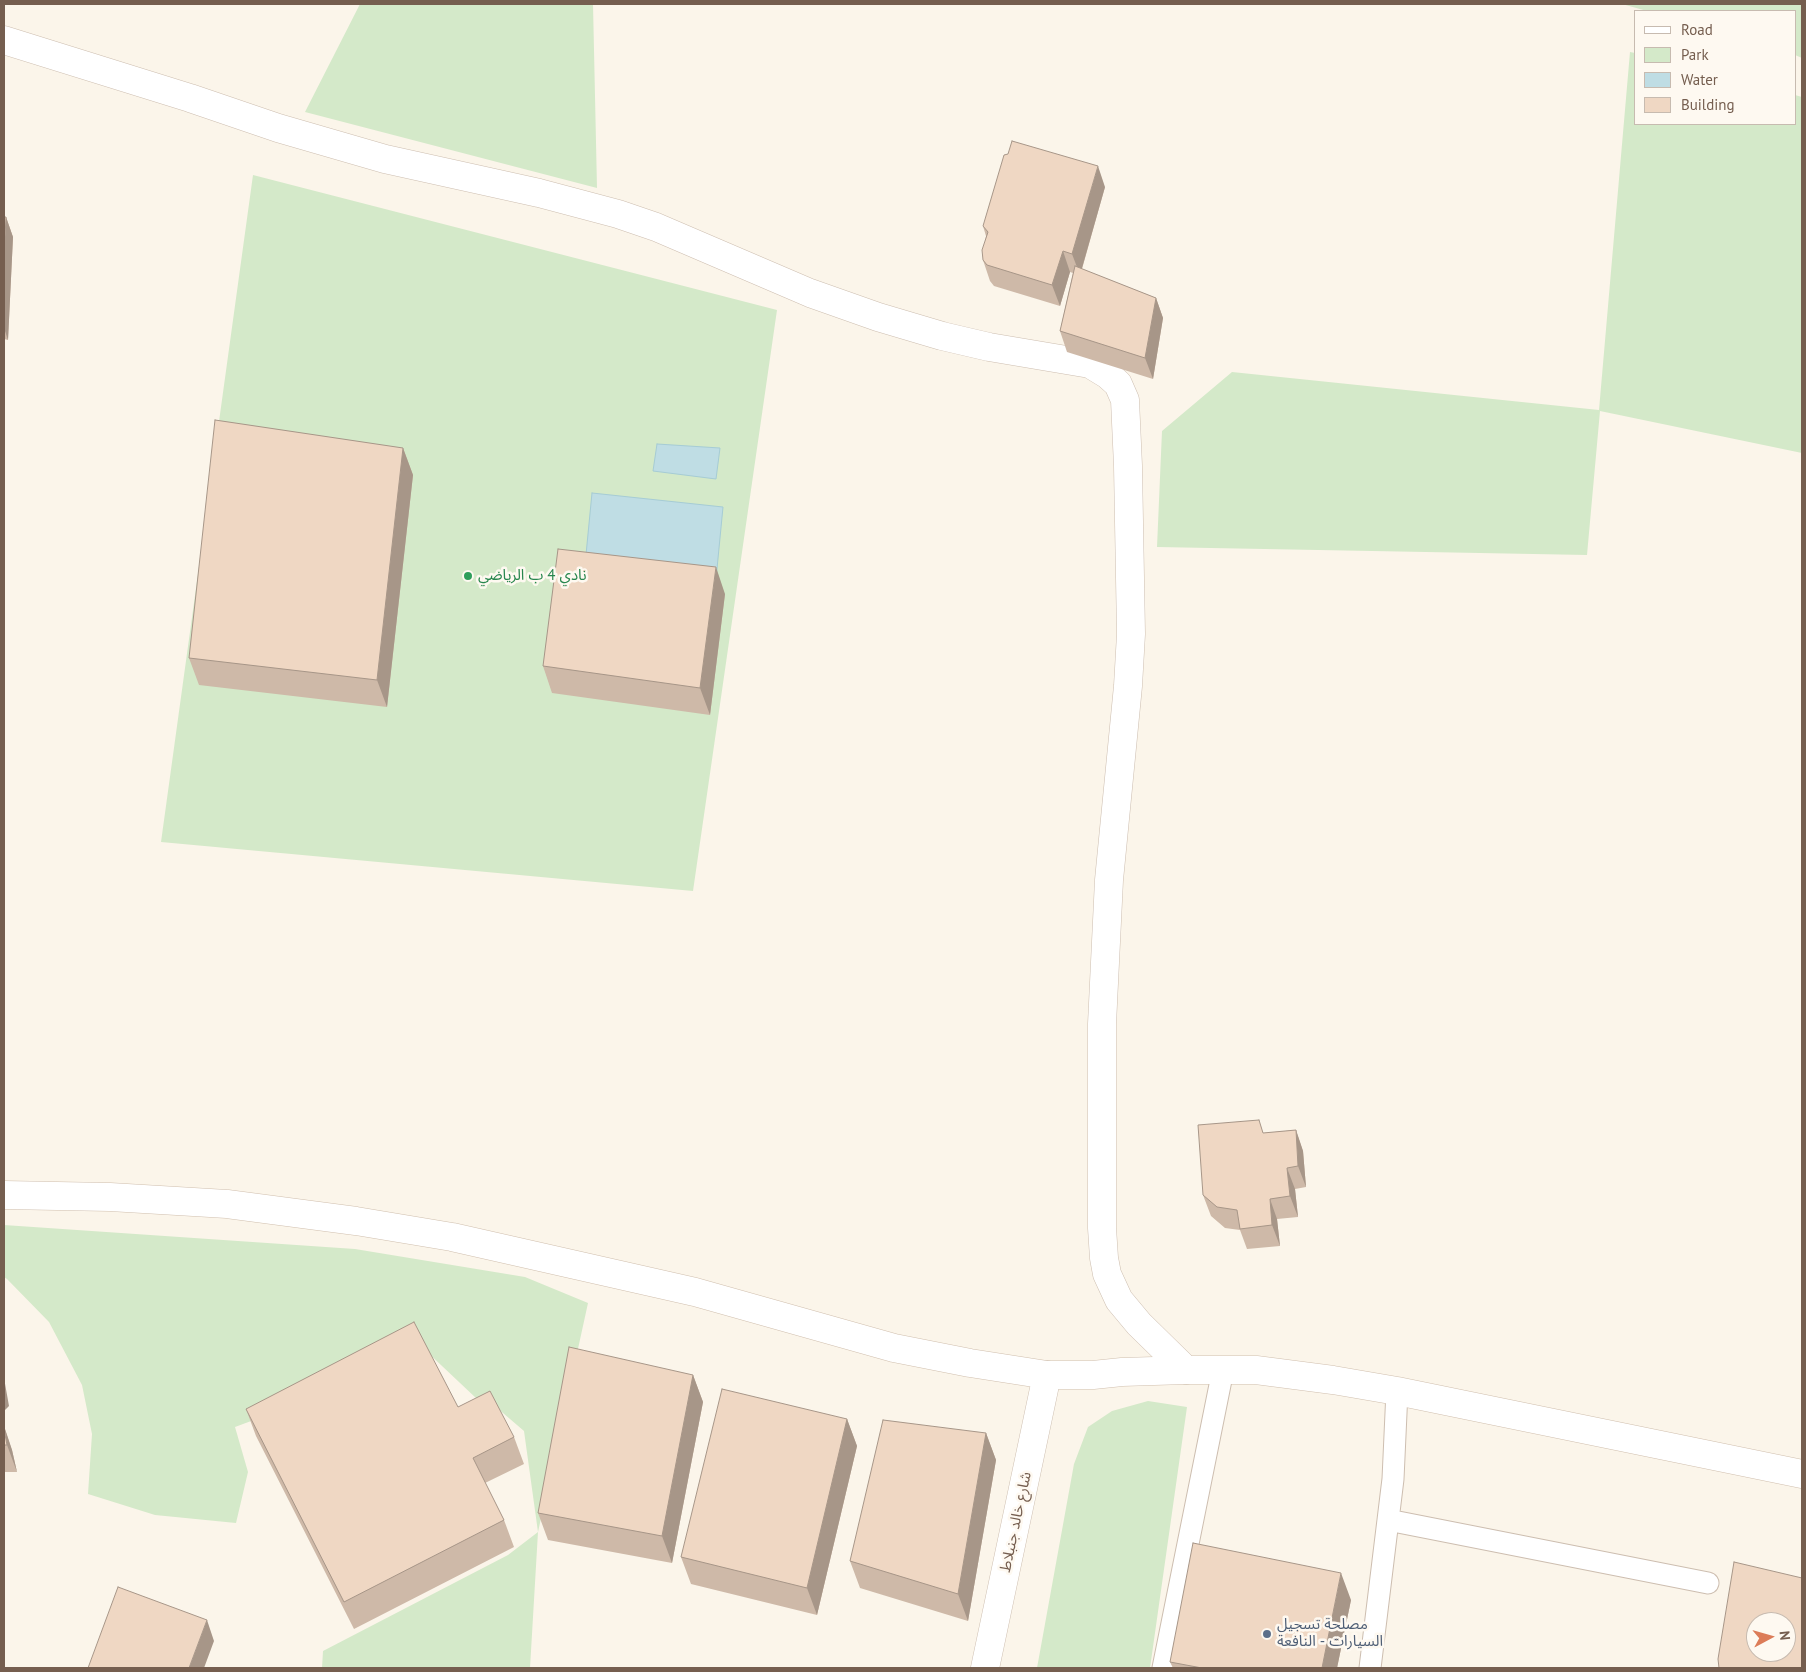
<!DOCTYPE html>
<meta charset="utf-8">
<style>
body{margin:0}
#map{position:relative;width:1806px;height:1672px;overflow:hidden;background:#fbf5ea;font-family:"PT Sans",sans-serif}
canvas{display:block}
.frame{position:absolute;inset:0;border:5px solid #755e4f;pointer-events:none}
.legend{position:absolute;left:1634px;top:10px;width:162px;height:115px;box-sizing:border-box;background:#fef9f1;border:1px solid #c7bbb0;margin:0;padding:6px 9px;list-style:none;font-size:15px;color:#755e4f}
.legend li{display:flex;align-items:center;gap:10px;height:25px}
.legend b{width:25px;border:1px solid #c7bbb0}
.north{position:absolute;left:1746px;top:1612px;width:50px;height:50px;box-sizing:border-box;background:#fef9f1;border:1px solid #c7bbb0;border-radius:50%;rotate:84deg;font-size:14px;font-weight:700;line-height:20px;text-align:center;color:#755e4f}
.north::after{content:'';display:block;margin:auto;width:18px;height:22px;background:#dc7c58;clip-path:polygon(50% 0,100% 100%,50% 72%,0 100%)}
</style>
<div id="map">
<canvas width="1806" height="1672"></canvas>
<div class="frame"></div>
<ul class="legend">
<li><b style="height:6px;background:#fff"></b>Road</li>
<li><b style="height:14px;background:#d4e9c9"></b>Park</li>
<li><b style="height:14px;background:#bfdde4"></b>Water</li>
<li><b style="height:14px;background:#efd7c3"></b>Building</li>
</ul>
<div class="north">N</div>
</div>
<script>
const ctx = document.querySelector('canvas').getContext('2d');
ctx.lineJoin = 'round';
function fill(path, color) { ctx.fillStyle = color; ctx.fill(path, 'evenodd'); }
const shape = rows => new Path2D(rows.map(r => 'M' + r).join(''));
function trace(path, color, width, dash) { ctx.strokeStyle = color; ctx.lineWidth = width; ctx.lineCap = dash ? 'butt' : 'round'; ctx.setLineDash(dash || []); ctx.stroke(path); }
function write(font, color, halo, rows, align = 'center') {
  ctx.font = font + ' "PT Sans","Noto Sans Arabic",sans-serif'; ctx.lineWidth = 5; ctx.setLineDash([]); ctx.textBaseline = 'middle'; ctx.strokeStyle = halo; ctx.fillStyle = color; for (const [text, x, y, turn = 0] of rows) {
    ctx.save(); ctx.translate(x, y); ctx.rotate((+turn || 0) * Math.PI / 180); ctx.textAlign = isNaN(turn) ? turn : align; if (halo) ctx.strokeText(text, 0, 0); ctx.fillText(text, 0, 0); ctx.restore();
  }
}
fill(shape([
 [360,4,593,4,597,188,305,112],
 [1622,4,1802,4,1802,58,1795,55,1795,11,1647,11],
 [1630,52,1635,53,1635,124,1795,124,1795,95,1802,97,1802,453,1600,411,1587,555,1157,547,1162,431,1232,372,1599,410],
 [253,175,777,310,693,891,161,842],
 [4,1225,355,1249,525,1277,588,1303,538,1532,530,1668,322,1668,323,1651,508,1555,538,1532,524,1431,496,1407,477,1399,424,1349,375,1375,235,1427,248,1472,236,1523,155,1515,88,1494,92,1434,82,1385,49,1322,7,1279,4,1277],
 [1148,1401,1187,1407,1150,1668,1037,1668,1074,1464,1088,1427,1112,1411]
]), '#d4e9c9');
const water = shape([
 [657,444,720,448,716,479,653,471,657,444],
 [592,493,723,507,716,579,585,565,592,493]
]);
fill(water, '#bfdde4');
trace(water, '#a6ccd5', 1);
const lane = shape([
 [1388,1520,1708,1583],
 [1163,1668,1223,1370],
 [1370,1668,1393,1479,1397,1391]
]);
const street = shape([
 [4,40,190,98,278,128,385,159,539,193,618,214,656,227,810,293,878,317,942,336,989,347,1090,364,1108,375,1118,384,1125,400,1128,466,1131,634,1128,686,1109,880,1102,1024,1102,1228,1104,1258,1107,1274,1119,1300,1139,1324,1186,1370],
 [985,1668,1047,1375]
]);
const secondary = shape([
 [4,1195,110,1197,227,1204,356,1221,452,1237,695,1292,894,1348,970,1363,1047,1375,1093,1375,1122,1372,1186,1370,1256,1370,1333,1380,1397,1391,1802,1474]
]);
trace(lane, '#cdbeb0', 23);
trace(street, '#cdbeb0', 29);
trace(secondary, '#d0bfae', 29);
trace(lane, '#fff', 21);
trace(street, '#fff', 28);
trace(secondary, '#fff', 28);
fill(shape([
 [1105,187,1082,269,1156,298,1163,318,1153,379,1067,352,1060,331,1073,273,1070,272,1060,306,994,286,990,281,983,260,986,236,983,226],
 [4,217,6,217,13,237,8,340,4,339],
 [403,448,413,475,387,707,199,685,189,658],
 [725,594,710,715,552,693,543,666],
 [1296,1130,1303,1151,1306,1187,1295,1189,1298,1217,1277,1219,1280,1246,1247,1249,1240,1230,1225,1228,1211,1216,1203,1195,1264,1133],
 [693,1375,703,1402,672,1563,548,1540,538,1513],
 [458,1407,514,1437,524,1464,485,1483,504,1520,514,1547,354,1629,256,1436,246,1409],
 [847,1419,857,1446,817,1615,691,1584,681,1557],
 [4,1426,12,1450,17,1472,4,1472],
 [986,1433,996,1460,968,1621,860,1588,850,1561],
 [1351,1600,1337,1668,1173,1668,1170,1662]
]), '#ceb9a8');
fill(shape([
 [1098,166,1105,187,1080,275,1072,254],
 [6,217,13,237,8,340,4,328,4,257],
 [1063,251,1070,272,1060,306,1052,285],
 [1156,298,1163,318,1153,379,1145,358],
 [403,448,413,475,387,707,377,680],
 [716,567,725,594,710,715,700,688],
 [1296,1130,1303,1151,1306,1187,1298,1166],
 [1287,1168,1295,1189,1298,1217,1290,1196],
 [1270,1199,1277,1219,1280,1246,1272,1225],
 [693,1375,703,1402,672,1563,662,1536],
 [4,1378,9,1406,4,1411],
 [847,1419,857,1446,817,1615,807,1588],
 [4,1426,12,1450,17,1472,7,1445],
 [986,1433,996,1460,968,1621,958,1594],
 [1341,1573,1351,1600,1337,1668,1322,1668],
 [207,1620,214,1641,204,1668,189,1668]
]), '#a79688');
const building = shape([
 [1012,141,1098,166,1072,254,1063,251,1052,285,987,265,983,260,982,250,988,232,983,226,1004,155,1008,154,1012,141],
 [4,217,6,217,4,257,4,217],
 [1075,266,1156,298,1145,358,1060,331,1075,266],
 [215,420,403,448,377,680,189,658,215,420],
 [558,549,716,567,700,688,543,666,558,549],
 [1259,1120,1263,1133,1296,1130,1298,1166,1287,1168,1290,1196,1270,1199,1272,1225,1240,1229,1237,1210,1217,1207,1203,1195,1198,1125,1259,1120],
 [414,1322,458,1407,490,1391,514,1437,473,1458,504,1520,344,1602,246,1409,414,1322],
 [569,1347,693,1375,662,1536,538,1513,569,1347],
 [722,1389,847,1419,807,1588,681,1557,722,1389],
 [883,1420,986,1433,958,1594,850,1561,883,1420],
 [4,1429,7,1445,4,1445,4,1429],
 [1193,1543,1341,1573,1322,1668,1202,1668,1170,1662,1193,1543],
 [1734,1562,1802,1578,1802,1668,1719,1668,1718,1659,1734,1562],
 [1756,1622,1786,1622,1786,1652,1756,1652,1756,1622],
 [118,1587,207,1620,189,1668,88,1668,118,1587]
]);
fill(building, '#efd7c3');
trace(building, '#a79688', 1);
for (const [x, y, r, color] of [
 [468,576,5,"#2e9e5b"],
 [1267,1634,5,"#5c6f8a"]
]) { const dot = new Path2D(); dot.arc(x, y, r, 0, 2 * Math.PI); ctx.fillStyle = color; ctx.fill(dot); trace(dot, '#fef9f1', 2); }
write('15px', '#27864d', '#fef9f1', [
 ["نادي 4 ب الرياضي",478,576]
], 'left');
write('15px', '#755e4f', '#fef9f1', [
 ["شارع خالد جنبلاط",1016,1522,-78]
]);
write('15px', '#4e5e75', '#fef9f1', [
 ["مصلحة تسجيل",1277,1625],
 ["السيارات - النافعة",1277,1642]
], 'left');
</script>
